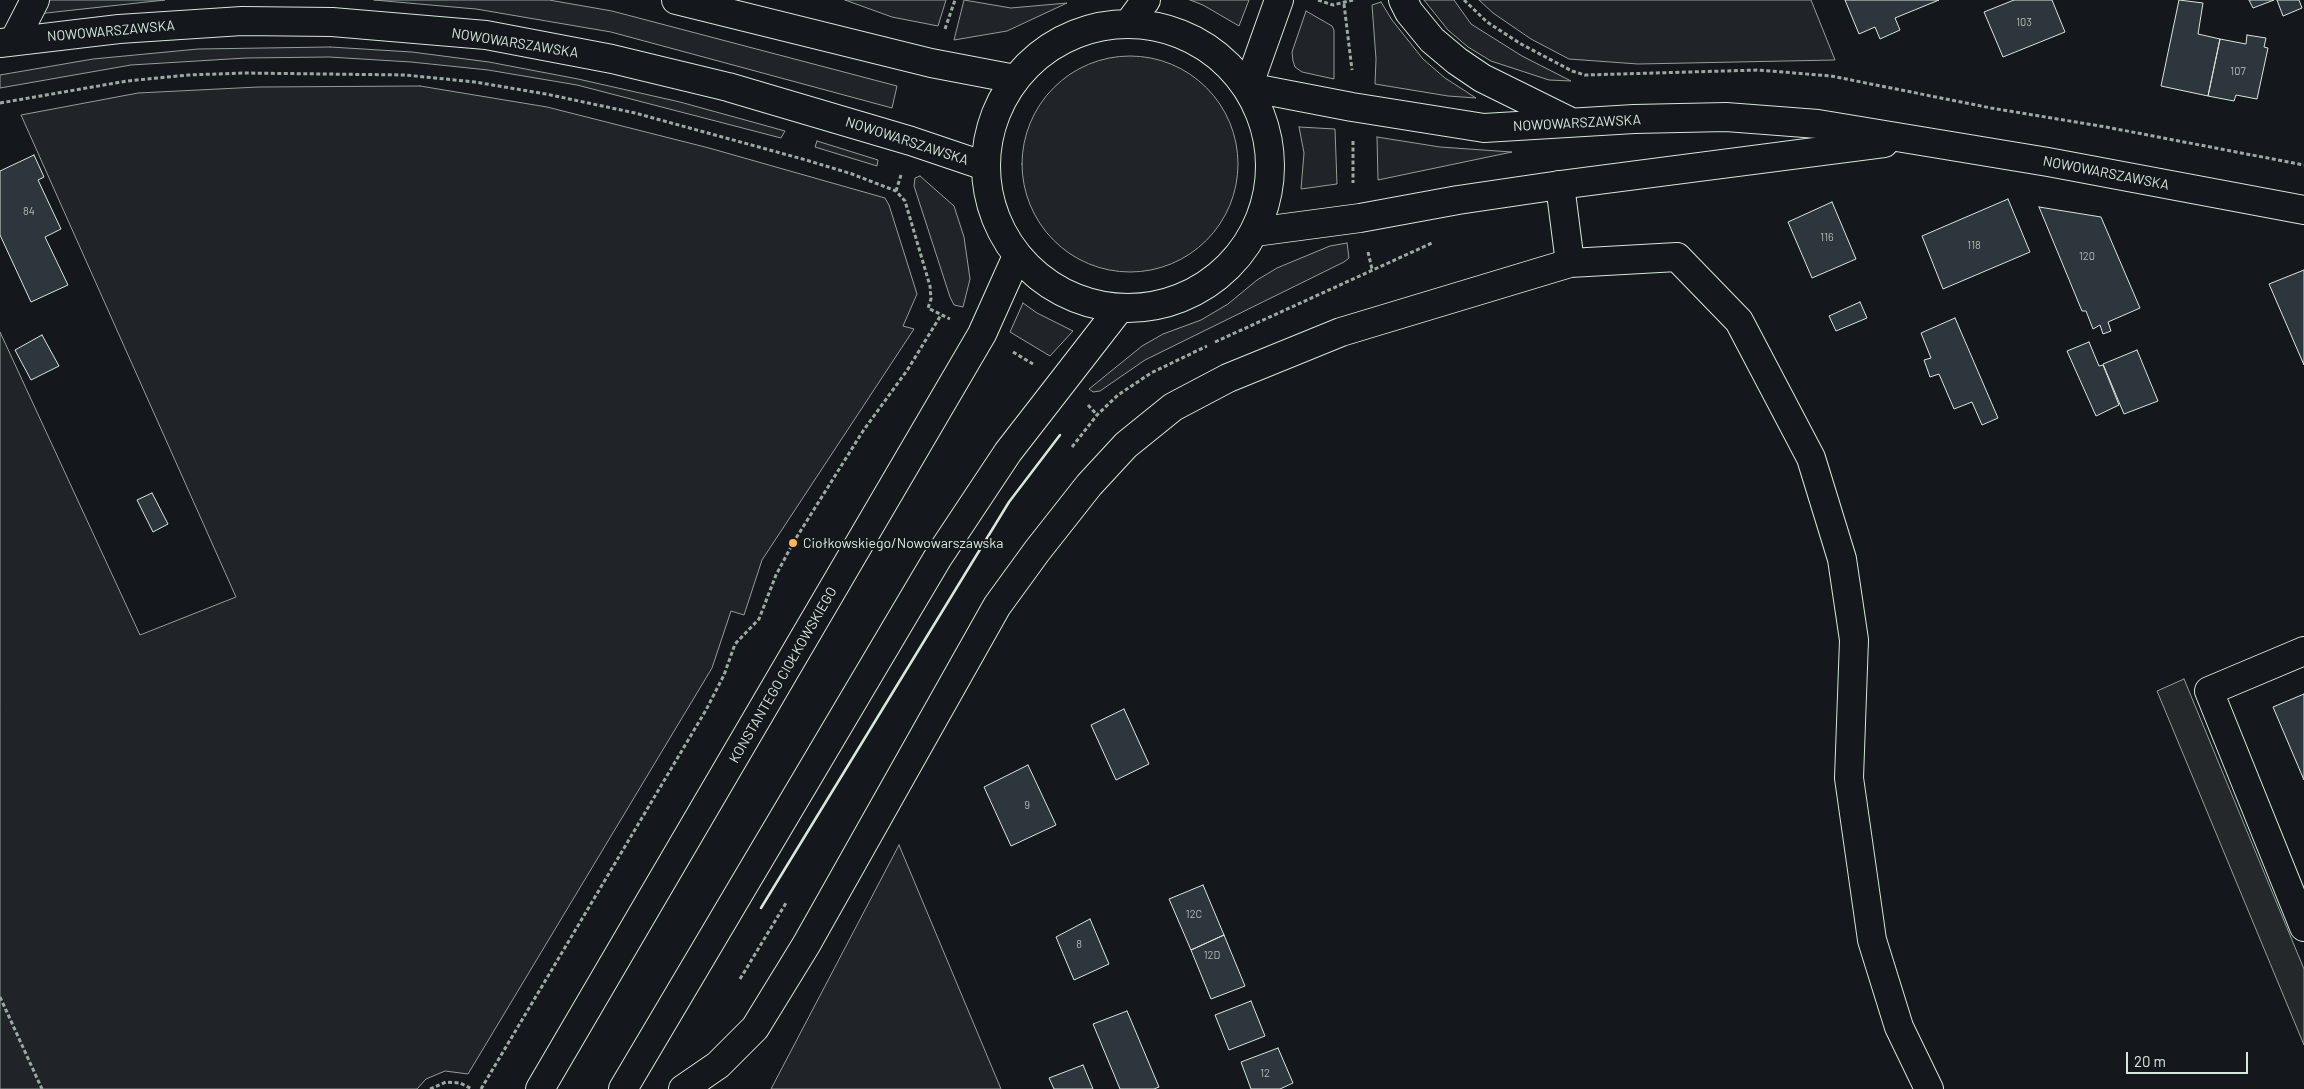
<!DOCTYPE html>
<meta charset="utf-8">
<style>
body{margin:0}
#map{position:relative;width:2304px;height:1089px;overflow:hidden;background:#14181c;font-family:Barlow,sans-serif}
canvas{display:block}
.scale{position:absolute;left:2126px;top:1052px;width:122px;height:22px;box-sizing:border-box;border:2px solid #d8e6dc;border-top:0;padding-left:6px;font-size:15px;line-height:18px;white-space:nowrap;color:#d8e6dc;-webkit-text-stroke:4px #14181c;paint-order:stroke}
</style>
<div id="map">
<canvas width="2304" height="1089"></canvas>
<div class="scale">20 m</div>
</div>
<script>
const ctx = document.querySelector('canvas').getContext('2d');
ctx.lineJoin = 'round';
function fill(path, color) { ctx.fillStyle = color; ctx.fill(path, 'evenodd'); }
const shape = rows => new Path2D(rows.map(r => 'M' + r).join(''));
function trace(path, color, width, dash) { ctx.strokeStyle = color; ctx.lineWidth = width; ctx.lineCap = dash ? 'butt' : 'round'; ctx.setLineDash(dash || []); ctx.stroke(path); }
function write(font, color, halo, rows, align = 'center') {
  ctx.font = font + ' Barlow,sans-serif'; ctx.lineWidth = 4; ctx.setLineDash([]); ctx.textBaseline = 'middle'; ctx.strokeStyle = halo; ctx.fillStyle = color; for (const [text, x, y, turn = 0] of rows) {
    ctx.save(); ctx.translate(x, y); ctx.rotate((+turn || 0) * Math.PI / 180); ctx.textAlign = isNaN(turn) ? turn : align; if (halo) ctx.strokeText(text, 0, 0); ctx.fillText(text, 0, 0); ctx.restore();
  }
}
const green = shape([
 [49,0,165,0,37,14,49,0],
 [374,0,549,0,612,11,897,86,892,108,611,32,476,9,374,0],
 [845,0,946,0,938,26,892,17,845,0],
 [964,0,1011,8,1067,3,1007,31,954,40,964,0],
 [1190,0,1249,0,1239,26,1203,5,1190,0],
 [1424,0,1454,0,1471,24,1522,56,1571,81,1549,80,1491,61,1468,47,1448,30,1424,0],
 [1479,0,1811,0,1835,60,1638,64,1569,59,1531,39,1493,13,1479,0],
 [1381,2,1392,20,1423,59,1445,78,1476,98,1448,96,1375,84,1376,59,1372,5,1381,2],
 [1306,11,1332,26,1334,30,1334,79,1302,72,1295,67,1293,61,1292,52,1306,11],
 [330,47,412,52,489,62,578,79,680,102,785,131,781,138,577,85,488,70,411,62,329,57,246,58,131,65,0,88,0,75,93,59,198,49,330,47],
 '1022 164a108 108 0 1 1 216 0a108 108 0 1 1-216 0Z',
 [420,86,547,107,709,148,885,198,889,205,917,294,903,326,914,329,762,560,744,615,731,611,712,668,468,1074,445,1071,426,1079,417,1089,0,1089,0,332,140,635,236,597,21,115,138,93,258,87,420,86],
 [1299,127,1335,129,1337,184,1301,189,1304,153,1299,127],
 [1377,137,1440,147,1512,152,1378,180,1377,137],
 [817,141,878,160,877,166,815,147,817,141],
 [920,176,954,206,964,237,970,279,963,307,954,305,950,297,914,186,915,178,920,176],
 [1347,243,1349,258,1344,262,1145,360,1100,391,1093,392,1089,389,1142,346,1163,334,1201,320,1228,304,1257,280,1277,268,1330,246,1347,243],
 [1023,303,1037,313,1073,331,1050,356,1010,332,1023,303],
 [899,845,1001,1089,771,1089,899,845]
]);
fill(green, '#202428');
trace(green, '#939e99', 1);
const parking = shape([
 [2184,679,2304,969,2304,1045,2157,691,2184,679]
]);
fill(parking, '#24282b');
trace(parking, '#939e99', 1);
const building = shape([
 [1845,0,1939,0,1895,18,1900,30,1880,39,1875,27,1859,34,1845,0],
 [2014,0,2052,0,2065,32,2003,57,1984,12,2014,0],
 [2179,0,2203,3,2198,34,2220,39,2208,96,2161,86,2179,0],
 [2249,0,2274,0,2253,8,2249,0],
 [2277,0,2299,0,2302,8,2283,16,2277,0],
 [2247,35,2266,38,2264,47,2268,48,2257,99,2236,95,2234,101,2208,96,2220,39,2246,44,2247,35],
 [34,155,44,177,38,180,61,229,45,237,68,285,31,302,0,235,0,171,34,155],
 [2008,199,2030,252,1943,289,1922,236,2008,199],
 [1832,202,1856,259,1812,278,1788,222,1832,202],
 [2039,207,2101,217,2140,308,2108,322,2111,331,2103,334,2100,325,2093,329,2086,311,2082,311,2039,207],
 [2304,270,2304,365,2269,284,2304,270],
 [1860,302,1867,318,1836,331,1829,316,1860,302],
 [1955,318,1998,418,1982,425,1972,402,1954,409,1939,374,1930,377,1924,360,1931,358,1921,333,1955,318],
 [42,335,59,366,31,380,15,350,42,335],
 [2089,342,2099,366,2103,365,2119,405,2096,416,2067,351,2089,342],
 [2137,350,2158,401,2124,414,2103,364,2137,350],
 [152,493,168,524,153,532,137,500,152,493],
 [2304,694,2304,780,2273,707,2304,694],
 [1124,709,1149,764,1116,780,1091,725,1124,709],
 [1028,765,1056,825,1011,846,984,787,1028,765],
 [1203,885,1224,935,1191,950,1169,899,1203,885],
 [1090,919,1109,964,1074,980,1056,937,1090,919],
 [1224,935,1245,986,1211,999,1191,950,1224,935],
 [1251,1001,1265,1036,1229,1050,1215,1015,1251,1001],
 [1127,1011,1159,1087,1154,1089,1120,1089,1093,1024,1127,1011],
 [1278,1048,1293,1083,1280,1089,1251,1089,1241,1062,1278,1048],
 [1083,1065,1093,1089,1054,1089,1049,1078,1083,1065]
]);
fill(building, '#2c363c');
trace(building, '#d8e6dc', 1);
const minor = shape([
 [14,41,35,0],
 [1560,185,1570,263],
 [2304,651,2209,691,2304,927],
 [683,1089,718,1065,755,1028,806,945,997,606,1037,551,1089,485,1126,445,1173,407,1228,378,1341,332,1570,263,1677,257,1739,321,1811,458,1842,559,1854,640,1849,778,1872,940,1899,1027,1929,1089]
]);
const major = shape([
 [676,0,931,63,1015,79],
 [0,43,119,29,242,21,332,22,486,35,612,59,728,87,911,141,985,166],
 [540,1089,982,334,1017,256],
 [623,1089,937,559,1008,452,1119,309]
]);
const highway = shape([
 [1403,0,1409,12,1432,40,1457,61,1482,78,1571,122],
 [1129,23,1146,0],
 '986 166a142 142 0 1 1 284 0a142 142 0 1 1-284 0Z',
 [1248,87,1352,107,1484,128,1634,119,1726,117,1818,124,2048,162,2304,210],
 [1248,87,1279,0],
 [1255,232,1360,218,1458,200,1560,185,1884,143]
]);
trace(minor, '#d8e6dc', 30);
trace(major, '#d8e6dc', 30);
trace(highway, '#d8e6dc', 30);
trace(shape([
 [1318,0,1333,5,1353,0],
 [1464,0,1487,22,1521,44,1572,71,1585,75,1758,70,1831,76,1991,108,2106,127,2304,165],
 [1344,4,1352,70],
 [945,29,955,0],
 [0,103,127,81,188,75,244,73,405,75,475,82,546,94,635,113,806,160,852,174,896,191,905,201,930,286,931,299,928,308,950,319],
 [1353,141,1353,183],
 [896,191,901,175],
 [1368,252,1372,269],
 [1215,342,1432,243],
 [1013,352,1033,364],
 [1088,405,1097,415],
 [1072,447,1097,415,1118,395,1151,373,1207,346],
 [740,979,786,903],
 [0,997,42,1089],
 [430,1089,446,1082,460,1083,472,1089],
 [481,1089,706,710,724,675,735,644,759,619,776,575,793,543,863,431,908,369,941,315]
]), '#9da8a2', 3, [4, 2.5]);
trace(minor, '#14181c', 28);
trace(major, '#14181c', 28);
trace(highway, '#14181c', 28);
trace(shape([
 [761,908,1009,502,1060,435]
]), '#d8e6dc', 2.5);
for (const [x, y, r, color] of [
 [793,543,5,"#ffb74d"]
]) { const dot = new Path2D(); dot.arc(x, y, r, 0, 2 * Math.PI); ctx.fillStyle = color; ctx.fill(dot); trace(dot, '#14181c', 2); }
write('11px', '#adbab4', null, [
 ["103",2024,22],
 ["107",2238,71],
 ["84",29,211],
 ["116",1827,237],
 ["118",1974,245],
 ["120",2087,256],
 ["9",1027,805],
 ["12C",1194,914],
 ["8",1079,944],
 ["12D",1212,955],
 ["12",1265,1073]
]);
write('14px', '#d8e6dc', '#14181c', [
 ["NOWOWARSZAWSKA",111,31,-5],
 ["NOWOWARSZAWSKA",515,43,9],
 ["NOWOWARSZAWSKA",1577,123,-3],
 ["NOWOWARSZAWSKA",907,141,18],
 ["NOWOWARSZAWSKA",2106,173,11],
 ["KONSTANTEGO CIOŁKOWSKIEGO",783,675,-60]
]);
write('14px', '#d8e6dc', '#14181c', [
 ["Ciołkowskiego/Nowowarszawska",803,543]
], 'left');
</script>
